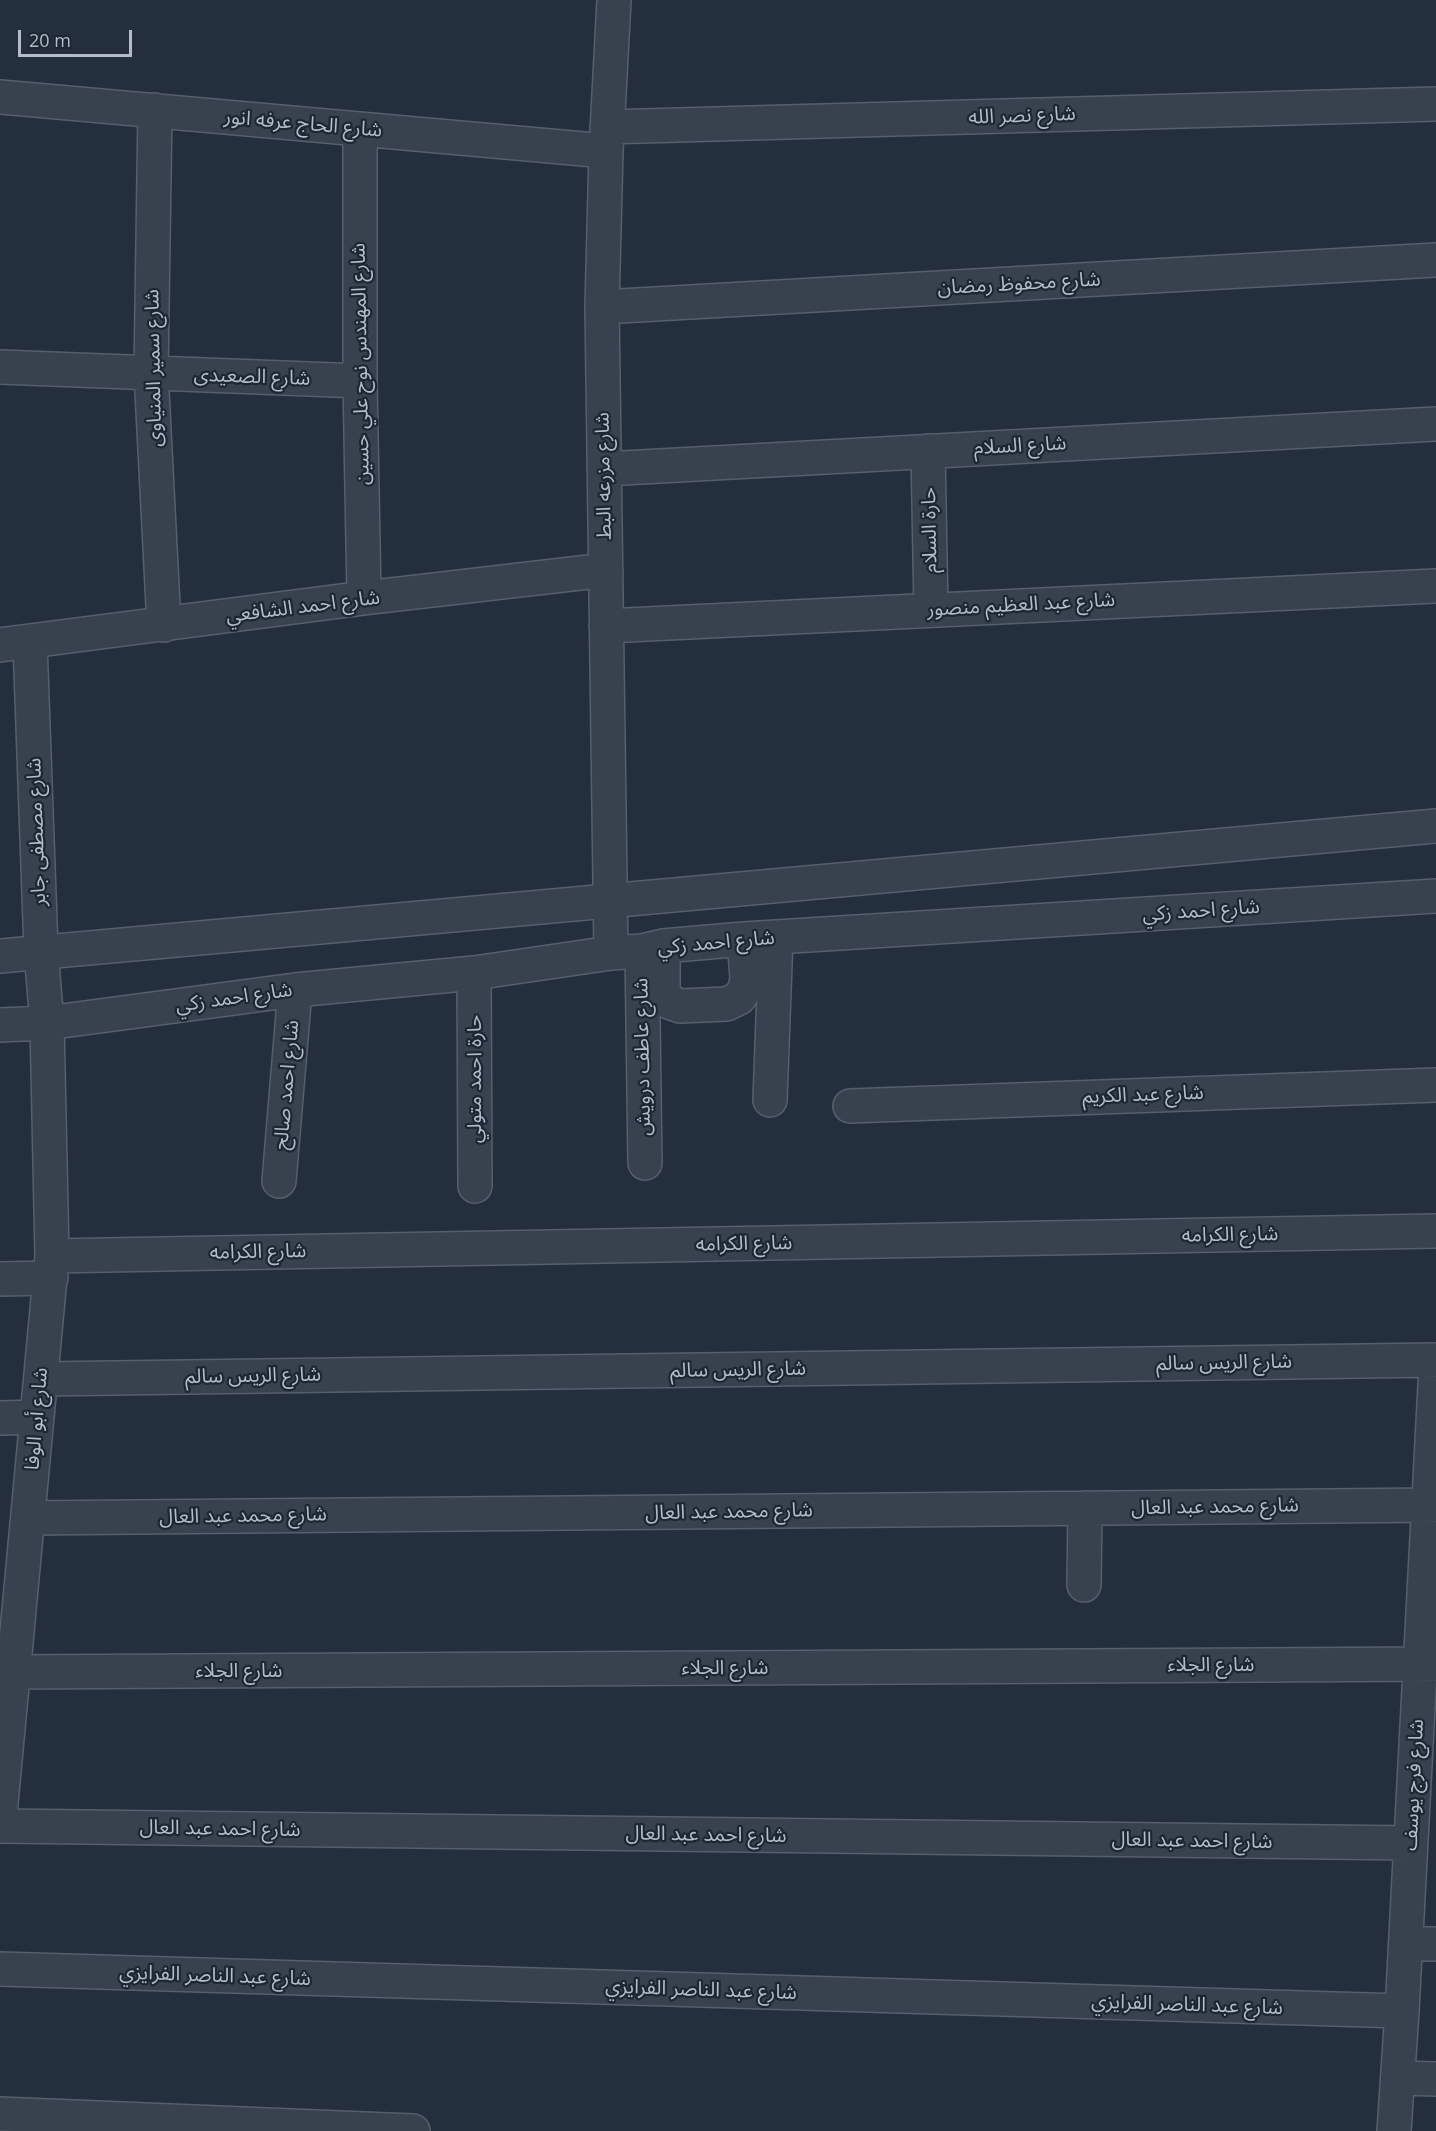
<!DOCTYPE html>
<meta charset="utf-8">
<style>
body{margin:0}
#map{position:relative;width:1436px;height:2131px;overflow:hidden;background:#242f3e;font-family:"Open Sans",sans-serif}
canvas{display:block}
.scale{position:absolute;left:18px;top:30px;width:114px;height:27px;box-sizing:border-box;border:3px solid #b4bcc9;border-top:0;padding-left:8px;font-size:18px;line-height:21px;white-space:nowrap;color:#b4bcc9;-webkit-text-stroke:4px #1d2633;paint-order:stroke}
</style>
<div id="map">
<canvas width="1436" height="2131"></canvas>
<div class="scale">20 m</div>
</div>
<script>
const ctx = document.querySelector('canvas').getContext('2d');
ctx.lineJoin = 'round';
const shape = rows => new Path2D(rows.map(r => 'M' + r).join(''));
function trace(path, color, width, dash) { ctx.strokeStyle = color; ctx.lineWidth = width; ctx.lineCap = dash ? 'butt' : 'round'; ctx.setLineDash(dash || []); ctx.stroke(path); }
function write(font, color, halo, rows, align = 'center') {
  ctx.font = font + ' "Open Sans","Noto Sans Arabic",sans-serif'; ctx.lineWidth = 4.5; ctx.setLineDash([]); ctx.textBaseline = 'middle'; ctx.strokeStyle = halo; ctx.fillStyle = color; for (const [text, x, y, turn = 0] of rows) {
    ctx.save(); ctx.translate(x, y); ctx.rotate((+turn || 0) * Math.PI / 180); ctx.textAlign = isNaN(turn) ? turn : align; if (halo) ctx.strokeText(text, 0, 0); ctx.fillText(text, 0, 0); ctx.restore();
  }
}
const minor = shape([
 [0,97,606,151],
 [155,110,151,372,164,625],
 [607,127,1436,104],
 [360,129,360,381,364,598],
 [602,307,1436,260],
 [0,367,360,381],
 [928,451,931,610],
 [604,469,1436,424],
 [606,626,1436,586],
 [0,645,364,598,606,570],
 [642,951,645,1163],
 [611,953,602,307,606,151,614,0],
 [663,954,663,990,669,1002,680,1006,727,1004,739,998,745,989,747,978,744,939],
 [0,956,1436,826],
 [474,973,475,1186],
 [0,1025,47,1023,295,990,474,973,611,953,642,951,663,946,744,939,1436,896],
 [770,1100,776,937],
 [850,1106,1436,1085],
 [279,1181,295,990],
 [52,1256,1436,1231],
 [0,1279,51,1278],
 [41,1379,1436,1360],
 [0,1418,37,1417],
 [28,1518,1436,1505],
 [1084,1585,1085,1508],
 [13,1672,1436,1664],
 [0,1814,52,1256,47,1023,41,951,30,642],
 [0,1826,1411,1843],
 [1406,1944,1436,1944],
 [0,1969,1402,2011],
 [1398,2078,1436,2079],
 [0,2114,413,2131],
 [1394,2131,1402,2011,1436,1366]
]);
trace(minor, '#565f6c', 36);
trace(minor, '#38414e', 33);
write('20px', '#b4bcc9', '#1d2633', [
 ["شارع نصر الله",1022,116,-2],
 ["شارع الحاج عرفه انور",303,124,5],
 ["شارع محفوظ رمضان",1019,284,-3],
 ["شارع المهندس نوح علي حسين",361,364,-91],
 ["شارع سمير المنياوى",154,368,-91],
 ["شارع الصعيدى",252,377,2],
 ["شارع السلام",1020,446,-3],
 ["شارع مزرعه البط",604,476,-91],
 ["حارة السلام",930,530,-91],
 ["شارع عبد العظيم منصور",1021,605,-3],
 ["شارع احمد الشافعي",303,607,-7],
 ["شارع مصطفى جابر",37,832,-92],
 ["شارع احمد زكي",1201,911,-4],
 ["شارع احمد زكي",716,943,-5],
 ["شارع احمد زكي",234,998,-8],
 ["شارع عاطف درويش",643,1057,-91],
 ["حارة احمد متولي",475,1079,-90],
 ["شارع احمد صالح",287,1085,-85],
 ["شارع عبد الكريم",1143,1095,-2],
 ["شارع الكرامه",1230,1235,-1],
 ["شارع الكرامه",744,1244,-1],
 ["شارع الكرامه",258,1252,-1],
 ["شارع الريس سالم",1224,1363,-1],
 ["شارع الريس سالم",738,1370,-1],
 ["شارع الريس سالم",253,1376,-1],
 ["شارع أبو الوفا",37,1419,-85],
 ["شارع محمد عبد العال",1215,1507,-1],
 ["شارع محمد عبد العال",729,1512,-1],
 ["شارع محمد عبد العال",243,1516,-1],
 ["شارع الجلاء",1211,1665],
 ["شارع الجلاء",725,1668],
 ["شارع الجلاء",239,1671],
 ["شارع فرج يوسف",1414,1785,-87],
 ["شارع احمد عبد العال",220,1829,1],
 ["شارع احمد عبد العال",706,1835,1],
 ["شارع احمد عبد العال",1192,1841,1],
 ["شارع عبد الناصر الفرايزي",215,1976,2],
 ["شارع عبد الناصر الفرايزي",701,1990,2],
 ["شارع عبد الناصر الفرايزي",1187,2005,2]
]);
</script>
